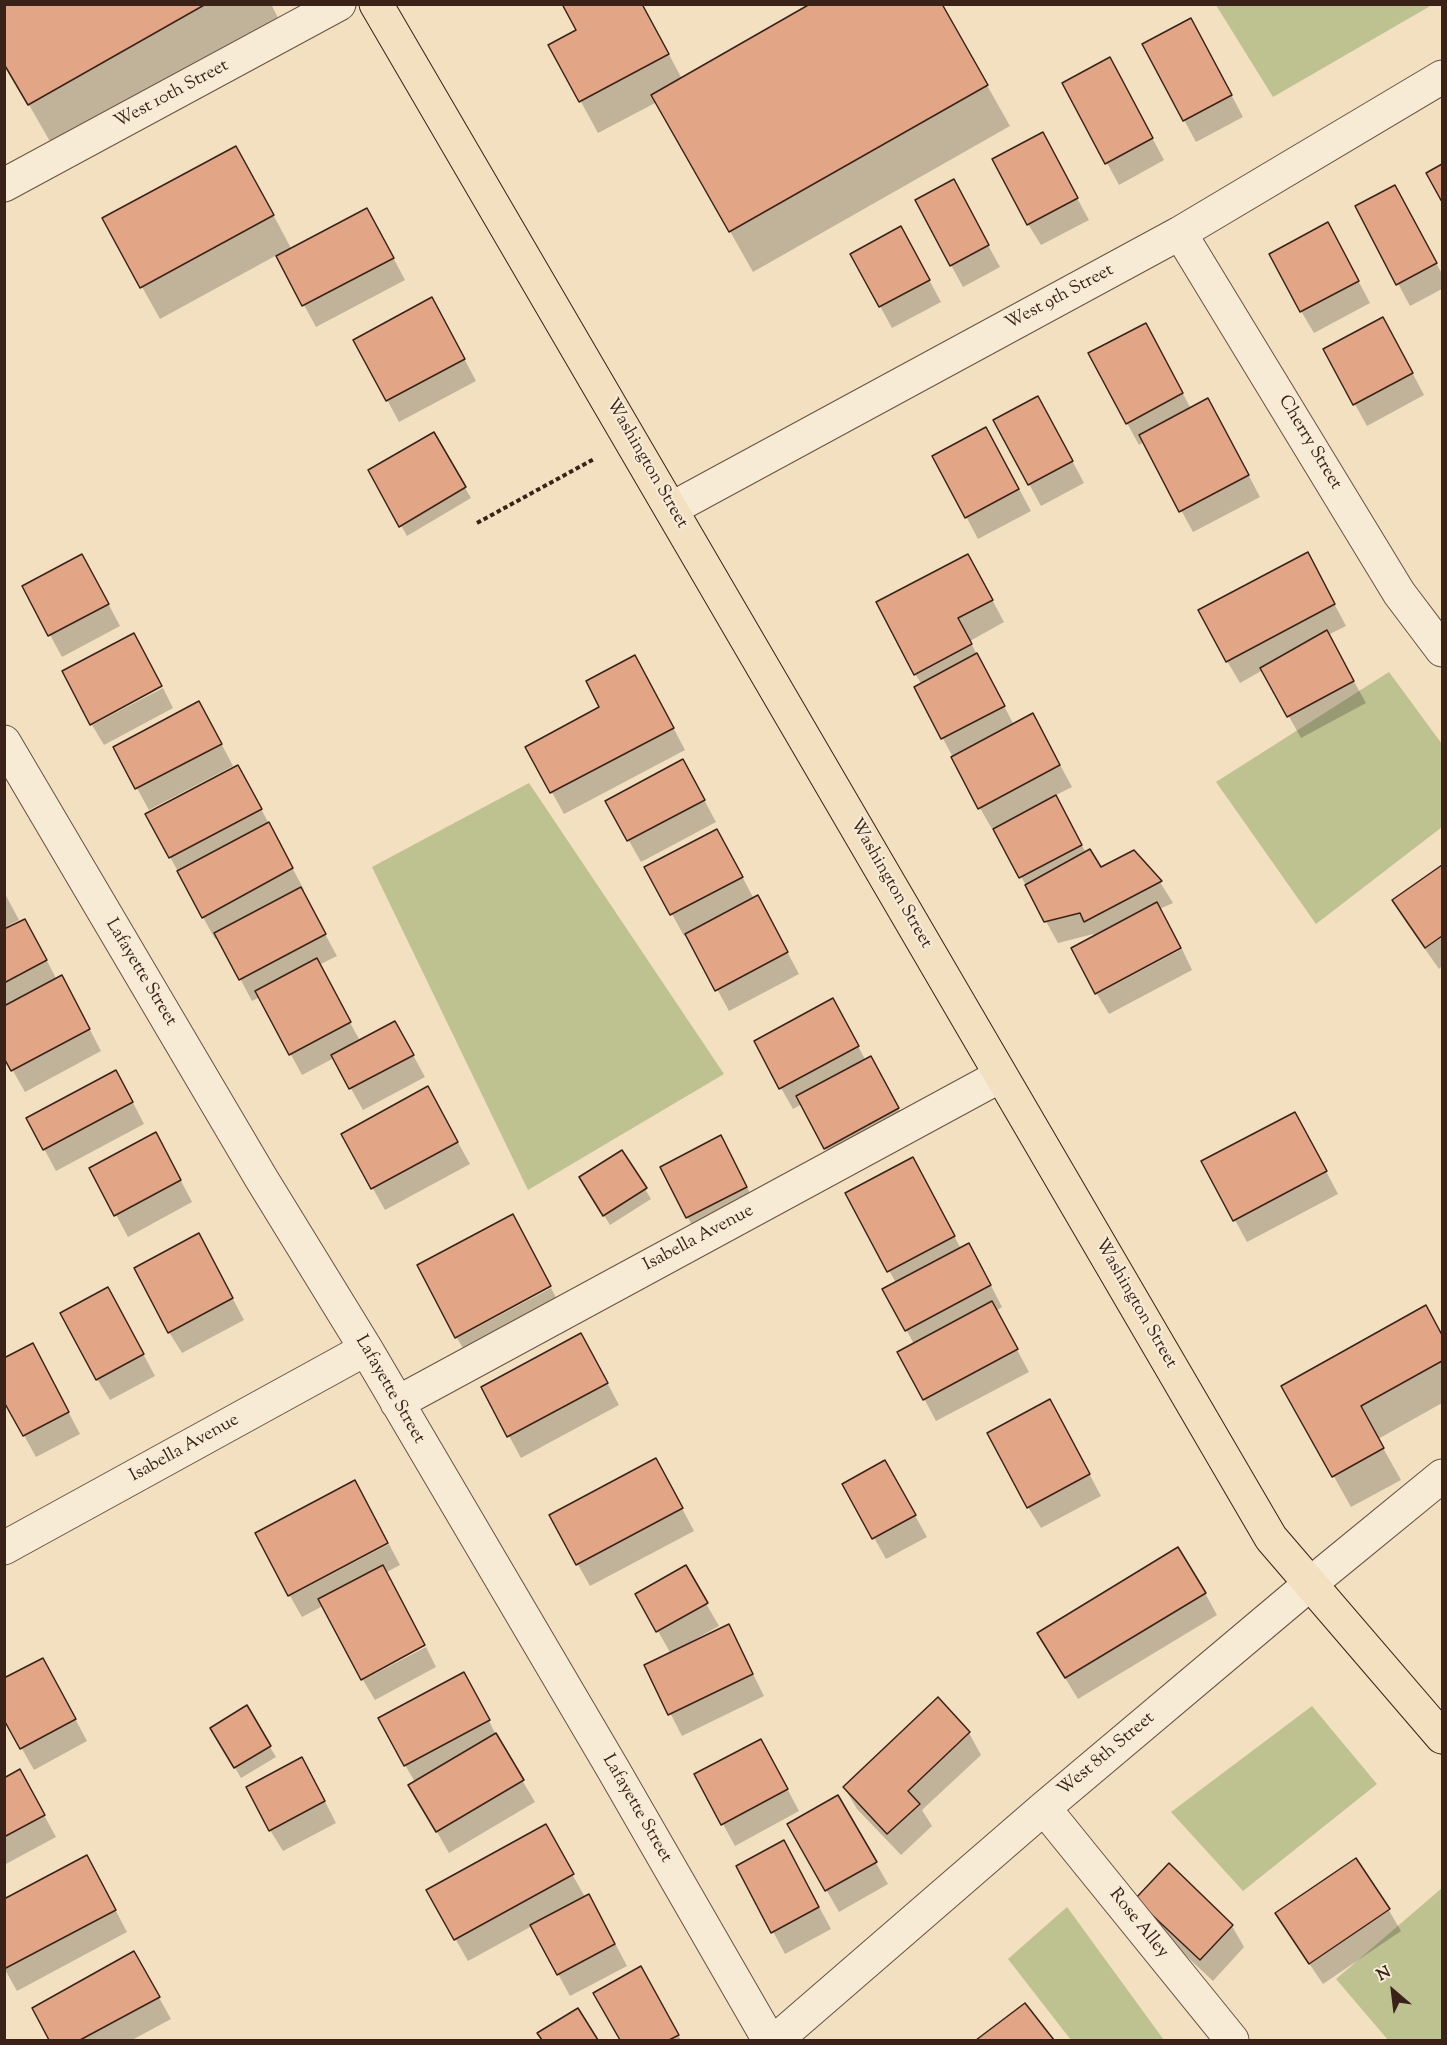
<!DOCTYPE html>
<style>
body{margin:0}
#map{position:relative;width:1447px;height:2045px;overflow:hidden;background:#f2e0c0;font-family:"Sorts Mill Goudy",serif}
canvas{display:block}
.frame{position:absolute;inset:0;border:6px solid #3a2218;pointer-events:none}
.north{position:absolute;left:1363px;top:1961px;width:60px;height:60px;-webkit-text-stroke:4px #f7ebd6;paint-order:stroke;rotate:332deg;font-size:16px;font-weight:700;line-height:24px;text-align:center;color:#3a2218}
.north::after{content:'';display:block;margin:auto;width:21px;height:27px;background:#3a2218;clip-path:polygon(50% 0,100% 100%,50% 72%,0 100%)}
</style>
<div id="map">
<canvas width="1447" height="2045"></canvas>
<div class="frame"></div>
<div class="north">N</div>
</div>
<script>
const ctx = document.querySelector('canvas').getContext('2d');
ctx.lineJoin = 'round';
function fill(path, color) { ctx.fillStyle = color; ctx.fill(path, 'evenodd'); }
const shape = rows => new Path2D(rows.map(r => 'M' + r).join(''));
function trace(path, color, width, dash) { ctx.strokeStyle = color; ctx.lineWidth = width; ctx.lineCap = dash ? 'butt' : 'round'; ctx.setLineDash(dash || []); ctx.stroke(path); }
function write(font, color, halo, rows, align = 'center') {
  ctx.font = font + ' "Sorts Mill Goudy",serif'; ctx.lineWidth = 4.5; ctx.setLineDash([]); ctx.textBaseline = 'middle'; ctx.strokeStyle = halo; ctx.fillStyle = color; for (const [text, x, y, turn = 0] of rows) {
    ctx.save(); ctx.translate(x, y); ctx.rotate((+turn || 0) * Math.PI / 180); ctx.textAlign = isNaN(turn) ? turn : align; if (halo) ctx.strokeText(text, 0, 0); ctx.fillText(text, 0, 0); ctx.restore();
  }
}
fill(shape([
 [1216,5,1432,5,1273,97],
 [1389,672,1442,744,1442,827,1316,924,1216,782],
 [529,783,724,1074,528,1190,372,867],
 [1312,1706,1377,1784,1243,1891,1171,1812],
 [1442,1888,1442,2040,1388,2040,1336,1979],
 [1067,1907,1161,2036,1164,2040,1071,2040,1008,1959]
]), '#bec190');
fill(shape([
 [4,4,271,4,278,18,52,145,4,61],
 [941,4,1010,126,753,272,657,102,598,133,550,45,578,31,655,28,682,79],
 [1203,41,1243,117,1196,142,1184,120],
 [1122,81,1164,160,1119,185,1107,163],
 [1054,156,1089,220,1041,245,1028,224],
 [254,179,292,250,379,231,405,280,316,327,277,255,160,319,104,219],
 [965,203,1000,267,963,287,951,265],
 [1357,207,1407,208,1442,274,1442,289,1410,306],
 [1340,246,1370,303,1314,333,1301,311],
 [913,250,941,302,892,328,880,306],
 [444,321,476,381,399,422,355,340],
 [1395,340,1424,395,1367,426,1325,350],
 [1158,346,1191,409,1220,421,1260,497,1193,532,1144,442,1139,445,1127,423],
 [1050,419,1084,483,1041,506,1029,484],
 [433,434,471,498,407,536,370,471],
 [998,450,1031,511,978,539,934,456],
 [1319,575,1346,626,1328,635,1366,703,1301,738,1263,670,1240,683,1227,661],
 [94,577,120,626,62,657,24,587],
 [980,577,1004,622,970,641,878,603],
 [972,645,1014,725,1045,737,1072,787,1054,796,1086,853,1101,869,1160,882,1173,903,1094,938,1093,934,1058,943,994,828,992,829,980,808,916,688,922,685,916,675],
 [647,678,685,750,564,814,527,747,601,708],
 [163,688,173,708,104,745,92,725],
 [211,724,233,766,149,810,115,748],
 [695,783,716,822,641,862,607,802],
 [250,788,304,890,302,892,337,956,319,965,360,1041,407,1044,425,1077,363,1110,334,1058,302,1075,260,997,252,1001,218,937,215,939,170,857],
 [729,852,754,899,769,918,799,974,729,1011,687,934,684,936,647,868],
 [1442,867,1442,966,1439,969,1406,922,1394,900],
 [4,892,19,920,4,928],
 [4,931,37,942,57,980,74,999,101,1051,25,1092,4,1055],
 [1182,949,1192,970,1109,1014,1097,994],
 [845,1022,866,1061,883,1080,910,1130,837,1169,802,1104,793,1109,781,1088],
 [128,1093,144,1124,56,1171,28,1119],
 [440,1110,470,1164,385,1210,343,1135],
 [1307,1135,1338,1194,1247,1242,1203,1162],
 [168,1156,192,1202,128,1237,91,1168],
 [733,1159,758,1209,699,1239,662,1168],
 [925,1181,961,1249,981,1266,1002,1307,996,1311,1029,1372,936,1421,899,1352,914,1344,884,1289,896,1283,847,1194],
 [587,1188,645,1189,651,1199,610,1225],
 [211,1257,244,1320,182,1353,169,1332],
 [551,1288,562,1309,469,1358,457,1338],
 [1425,1307,1442,1337,1442,1403,1378,1439,1401,1480,1351,1507,1283,1386],
 [120,1311,155,1376,110,1400,97,1379],
 [593,1356,619,1405,521,1458,483,1388],
 [44,1366,80,1434,36,1457,4,1399],
 [1062,1423,1101,1496,1041,1528,1028,1507],
 [668,1482,694,1531,590,1586,551,1516],
 [897,1483,927,1537,886,1559,844,1484],
 [389,1544,400,1565,302,1617,290,1596],
 [685,1567,719,1626,685,1645,686,1647,729,1626,764,1696,682,1736,646,1666,671,1654,637,1594],
 [1205,1593,1217,1615,1078,1699,1051,1655],
 [426,1647,436,1667,375,1700,363,1680],
 [55,1681,87,1741,34,1770,4,1717],
 [476,1695,500,1743,535,1802,449,1853,410,1785,415,1782,405,1765],
 [938,1700,969,1733,981,1755,922,1810,932,1826,901,1855,857,1809,844,1787],
 [246,1707,276,1757,241,1778,212,1728],
 [773,1762,799,1811,735,1846,696,1775],
 [4,1779,32,1793,56,1837,4,1865],
 [314,1780,336,1823,283,1851,270,1830],
 [838,1797,888,1884,839,1912,789,1825],
 [545,1826,585,1897,601,1917,627,1966,570,1996,532,1926,468,1961,428,1891],
 [796,1864,831,1929,785,1954,738,1866],
 [99,1879,127,1932,17,1991,4,1968],
 [1137,1899,1232,1926,1244,1947,1213,1981,1149,1921],
 [1388,1909,1401,1931,1323,1984,1290,1935],
 [134,1953,171,2019,132,2040,51,2040,34,2008],
 [640,1968,681,2040,622,2040,595,1993],
 [1025,2005,1052,2040,979,2040],
 [577,2010,596,2040,543,2040,539,2033]
]), '#0003');
const building = shape([
 [4,4,206,4,28,105,4,64,4,4],
 [562,4,642,4,669,54,579,102,548,45,576,30,562,4],
 [810,4,942,4,988,85,729,232,651,95,810,4],
 [1191,18,1232,95,1183,121,1142,44,1191,18],
 [1110,57,1153,138,1105,164,1062,83,1110,57],
 [1043,132,1078,198,1027,225,992,159,1043,132],
 [236,146,274,215,140,288,102,218,236,146],
 [1442,164,1442,202,1426,173,1442,164],
 [954,179,989,245,950,266,915,200,954,179],
 [1395,185,1437,263,1396,285,1355,206,1395,185],
 [367,208,394,258,302,306,276,256,367,208],
 [1328,222,1359,281,1300,312,1269,254,1328,222],
 [901,226,930,280,879,307,850,254,901,226],
 [432,297,465,359,386,401,353,340,432,297],
 [1383,317,1413,373,1353,405,1323,349,1383,317],
 [1146,323,1183,393,1126,424,1088,353,1146,323],
 [1038,396,1073,461,1028,485,993,420,1038,396],
 [1208,398,1249,475,1179,512,1139,435,1208,398],
 [986,427,1019,489,965,518,932,456,986,427],
 [434,432,466,487,399,527,368,470,434,432],
 [1308,552,1335,604,1226,662,1198,610,1308,552],
 [82,554,109,604,48,636,22,586,82,554],
 [968,554,993,600,958,618,972,644,914,675,876,602,968,554],
 [1327,630,1354,681,1287,717,1260,668,1327,630],
 [134,633,162,686,90,725,62,671,134,633],
 [977,653,1005,706,941,739,914,687,977,653],
 [635,655,674,728,550,793,525,747,599,707,586,681,635,655],
 [199,701,222,744,135,789,113,747,199,701],
 [1033,713,1060,765,978,809,951,757,1033,713],
 [683,759,705,800,627,841,605,801,683,759],
 [238,765,262,809,169,858,145,814,238,765],
 [1056,795,1082,845,1019,878,993,829,1056,795],
 [269,822,293,868,202,918,177,871,269,822],
 [717,829,743,877,670,915,644,867,717,829],
 [1090,849,1101,867,1134,850,1162,881,1084,922,1080,913,1044,922,1025,885,1090,849],
 [1442,865,1442,936,1425,948,1392,900,1442,865],
 [301,887,326,934,239,980,214,933,301,887],
 [758,895,788,952,715,991,685,934,758,895],
 [1157,902,1181,948,1095,994,1071,948,1157,902],
 [25,919,47,960,4,983,4,929,25,919],
 [317,958,351,1022,289,1055,255,991,317,958],
 [62,975,90,1029,11,1071,4,1058,4,1006,62,975],
 [833,998,859,1046,779,1089,754,1041,833,998],
 [395,1021,414,1055,349,1089,331,1055,395,1021],
 [871,1056,899,1108,824,1149,796,1096,871,1056],
 [116,1070,133,1102,43,1150,26,1118,116,1070],
 [428,1086,458,1142,371,1189,341,1134,428,1086],
 [1295,1112,1327,1171,1233,1221,1201,1161,1295,1112],
 [156,1132,181,1180,114,1216,89,1168,156,1132],
 [721,1135,747,1187,686,1218,660,1167,721,1135],
 [622,1150,647,1188,603,1216,579,1177,622,1150],
 [913,1157,955,1236,887,1272,845,1193,913,1157],
 [513,1214,551,1286,455,1338,417,1265,513,1214],
 [199,1233,233,1298,168,1333,134,1268,199,1233],
 [969,1243,991,1285,905,1331,882,1289,969,1243],
 [108,1287,144,1354,96,1380,60,1313,108,1287],
 [992,1301,1018,1349,923,1400,897,1352,992,1301],
 [1426,1305,1442,1335,1442,1361,1361,1406,1384,1448,1332,1477,1281,1386,1426,1305],
 [581,1333,608,1383,507,1437,481,1387,581,1333],
 [33,1343,69,1412,23,1436,4,1402,4,1358,33,1343],
 [1050,1399,1090,1474,1027,1508,987,1433,1050,1399],
 [656,1458,683,1508,576,1565,549,1515,656,1458],
 [885,1460,916,1515,872,1539,842,1484,885,1460],
 [355,1480,388,1543,288,1596,255,1533,355,1480],
 [1178,1547,1206,1593,1065,1678,1037,1633,1178,1547],
 [383,1565,425,1645,361,1680,318,1599,383,1565],
 [686,1565,708,1603,656,1632,635,1594,686,1565],
 [729,1624,753,1674,668,1715,644,1665,729,1624],
 [43,1658,76,1719,20,1749,4,1720,4,1678,43,1658],
 [464,1672,490,1720,404,1766,378,1718,464,1672],
 [938,1697,970,1732,908,1791,920,1804,887,1834,843,1787,938,1697],
 [247,1705,271,1746,234,1768,210,1728,247,1705],
 [496,1733,524,1780,436,1832,408,1785,496,1733],
 [761,1739,788,1789,721,1825,694,1774,761,1739],
 [302,1757,325,1801,269,1831,246,1787,302,1757],
 [20,1769,45,1815,4,1837,4,1778,20,1769],
 [838,1795,877,1862,825,1891,787,1824,838,1795],
 [546,1824,574,1874,454,1940,426,1890,546,1824],
 [784,1840,819,1907,771,1933,736,1866,784,1840],
 [87,1855,116,1910,4,1969,4,1899,87,1855],
 [1356,1858,1390,1909,1309,1964,1275,1913,1356,1858],
 [1169,1863,1233,1925,1200,1960,1135,1899,1169,1863],
 [589,1894,615,1944,557,1975,530,1925,589,1894],
 [134,1951,160,1997,80,2040,49,2040,32,2008,134,1951],
 [641,1966,679,2035,669,2040,620,2040,593,1993,641,1966],
 [1025,2003,1054,2040,976,2040,1025,2003],
 [578,2008,598,2040,542,2040,537,2033,578,2008]
]);
fill(building, '#e2a687');
trace(building, '#3a2218', 1.5);
const minor = shape([
 [4,185,339,4],
 [1180,233,1399,593,1442,650],
 [671,509,1180,233,1442,77],
 [4,742,261,1178,366,1349,613,1769,769,2040],
 [397,1403,1000,1076],
 [4,1548,366,1349],
 [1044,1808,1232,2040],
 [776,2040,1044,1808,1310,1584,1442,1476]
]);
const major = shape([
 [376,4,1271,1538,1442,1737]
]);
trace(minor, '#685242', 35);
trace(major, '#3a2218', 35);
trace(shape([
 [477,523,594,459]
]), '#3a2218', 4, [4.5, 3]);
trace(minor, '#f7ebd6', 33);
trace(major, '#f2e0c0', 33);
write('18px', '#3a2218', '#f7ebd6', [
 ["West 10th Street",172,95,-28],
 ["West 9th Street",1060,298,-28],
 ["Cherry Street",1309,443,59],
 ["Washington Street",646,464,60],
 ["Washington Street",890,884,60],
 ["Lafayette Street",140,973,59],
 ["Isabella Avenue",699,1239,-28],
 ["Washington Street",1135,1304,60],
 ["Lafayette Street",389,1390,60],
 ["Isabella Avenue",185,1449,-29],
 ["West 8th Street",1107,1755,-40],
 ["Lafayette Street",636,1809,60],
 ["Rose Alley",1138,1924,51]
]);
</script>
